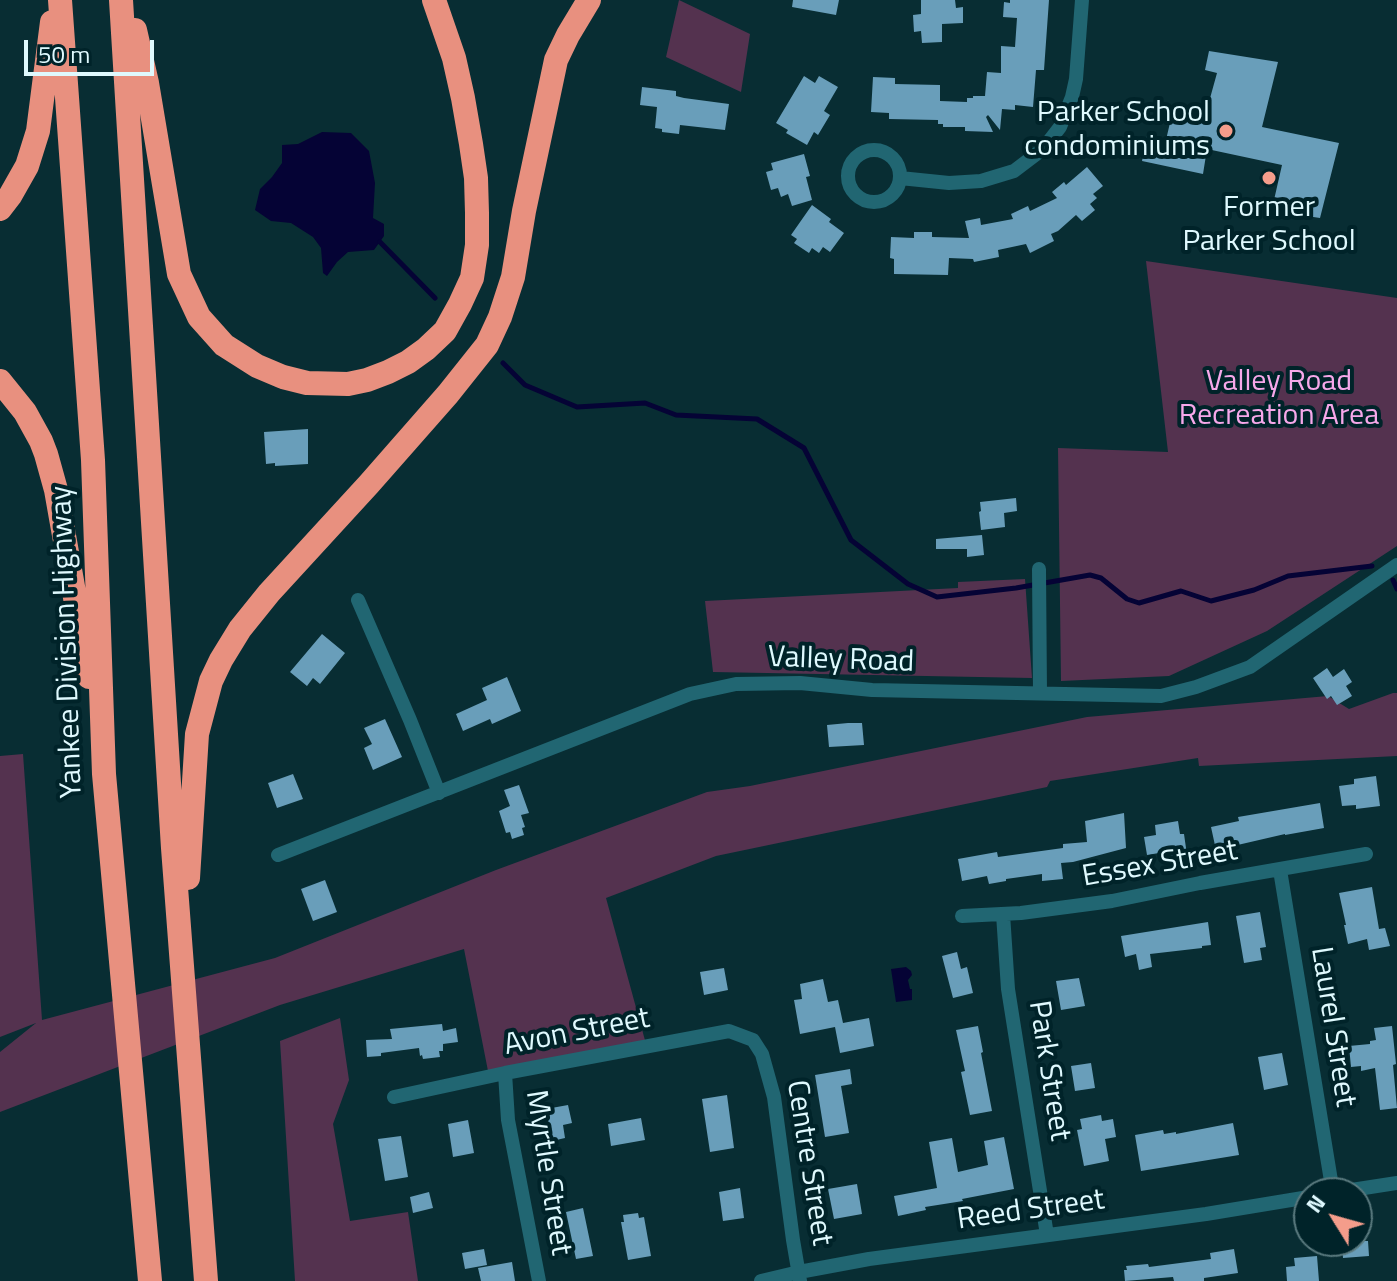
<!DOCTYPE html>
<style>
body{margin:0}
#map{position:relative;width:1397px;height:1281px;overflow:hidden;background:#082d33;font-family:"Titillium Web",sans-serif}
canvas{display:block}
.north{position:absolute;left:1293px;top:1177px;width:80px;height:80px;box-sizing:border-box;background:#002329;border:2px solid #59797e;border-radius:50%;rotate:307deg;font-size:22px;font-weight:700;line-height:32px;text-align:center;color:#dff9fe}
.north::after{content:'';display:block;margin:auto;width:28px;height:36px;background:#f49d8b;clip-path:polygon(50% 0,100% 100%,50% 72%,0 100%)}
.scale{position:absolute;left:24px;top:40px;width:130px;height:36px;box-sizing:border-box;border:4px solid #dff9fe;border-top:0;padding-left:10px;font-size:24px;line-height:28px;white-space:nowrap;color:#dff9fe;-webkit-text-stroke:6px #002329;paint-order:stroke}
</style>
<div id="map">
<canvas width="1397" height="1281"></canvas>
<div class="north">N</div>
<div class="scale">50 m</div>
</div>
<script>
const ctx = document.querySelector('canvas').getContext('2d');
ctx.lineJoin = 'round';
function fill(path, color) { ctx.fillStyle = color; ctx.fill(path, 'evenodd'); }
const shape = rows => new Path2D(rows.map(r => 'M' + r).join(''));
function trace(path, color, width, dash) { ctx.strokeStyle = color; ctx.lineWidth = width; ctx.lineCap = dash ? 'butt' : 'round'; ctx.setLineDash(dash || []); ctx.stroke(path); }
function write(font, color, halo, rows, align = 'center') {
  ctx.font = font + ' "Titillium Web",sans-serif'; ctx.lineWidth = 8; ctx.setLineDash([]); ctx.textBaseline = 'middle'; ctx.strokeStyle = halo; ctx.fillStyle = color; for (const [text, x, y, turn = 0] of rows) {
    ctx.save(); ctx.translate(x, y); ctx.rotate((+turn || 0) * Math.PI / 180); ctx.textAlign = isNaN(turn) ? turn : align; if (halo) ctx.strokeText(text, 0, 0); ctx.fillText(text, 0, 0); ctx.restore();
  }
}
fill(shape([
 [679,0,750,34,741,92,666,57],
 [1146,261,1397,298,1397,546,1267,631,1169,676,1061,681,1058,448,1168,452],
 [1025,579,1032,678,713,672,705,601,958,588,958,582],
 [1393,693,1397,693,1397,756,1199,766,1198,758,1050,781,1047,787,716,856,606,898,646,1044,488,1071,464,949,280,1005,0,1112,0,1052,36,1023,0,1037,0,756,23,754,42,1020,275,958,496,870,707,792,750,786,1087,717,1328,696,1349,709],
 [340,1018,349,1080,333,1124,350,1221,408,1212,418,1281,295,1281,280,1041]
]), '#54324f');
fill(shape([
 [322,132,351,133,369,151,375,183,373,218,384,224,384,236,374,250,348,252,337,262,327,276,323,273,321,248,313,237,291,223,271,221,255,210,260,189,272,177,282,163,282,145,298,144],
 [906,967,911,971,912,975,908,980,910,989,912,989,912,1000,896,1002,891,969]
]), '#050335');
trace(shape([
 [380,242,435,298],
 [503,363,525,385,577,407,645,403,676,415,757,419,804,448,851,540,908,584,937,597,1016,588,1090,575,1101,578,1127,599,1139,603,1181,591,1211,601,1254,590,1288,576,1372,566],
 [1393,580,1397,589]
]), '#050335', 5);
fill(shape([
 [793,0,839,0,836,15,792,7],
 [921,0,955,0,956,8,963,7,963,23,942,24,942,42,922,43,921,31,914,32,913,15,921,14],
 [1010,0,1049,0,1044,70,1036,70,1033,107,1015,105,1015,110,1002,109,1000,130,988,115,986,117,993,132,965,131,965,127,943,127,943,124,938,124,938,120,889,119,889,113,871,112,873,77,895,78,895,84,940,85,940,101,967,102,967,98,973,98,973,96,985,96,987,72,1001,73,1001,46,1015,47,1017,18,1003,17,1004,2,1010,3],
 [1209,51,1278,62,1262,127,1339,143,1320,218,1287,213,1290,202,1274,200,1282,165,1207,149,1203,174,1142,161,1147,136,1166,140,1172,114,1204,120,1217,73,1205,70],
 [804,76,815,83,819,76,838,87,824,111,830,115,818,135,814,132,807,145,786,133,788,130,776,123],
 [642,87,676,91,676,96,684,98,729,104,725,130,680,125,679,134,662,132,662,129,655,128,657,107,640,105],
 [804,154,810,176,806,177,812,200,792,206,788,194,781,197,778,188,771,190,766,172,773,170,771,163],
 [1087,167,1103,186,1093,194,1097,198,1090,204,1095,210,1082,221,1076,215,1058,231,1051,234,1054,241,1030,253,1026,244,998,250,999,257,974,262,973,259,949,258,948,275,894,274,894,259,890,258,891,237,914,238,914,232,932,232,932,237,969,238,965,221,980,218,981,225,1013,219,1011,214,1028,206,1030,211,1057,198,1052,192,1064,182,1066,185],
 [812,205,831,219,829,222,844,233,830,252,823,247,819,253,812,248,809,253,794,243,797,239,791,235],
 [308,429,308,464,275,466,275,463,266,464,264,432],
 [1016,498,1017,511,1004,513,1005,527,981,530,979,512,981,511,980,502],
 [982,535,984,555,967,557,967,549,936,549,936,539],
 [322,634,345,653,320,684,313,678,307,686,290,672],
 [1327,668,1333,677,1344,669,1352,682,1346,686,1352,696,1337,705,1331,696,1327,699,1313,678],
 [507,677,521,711,492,724,490,719,463,731,456,714,487,700,482,688],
 [385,719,402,757,373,770,364,748,372,744,364,728],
 [848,723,862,723,864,745,829,747,827,725],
 [293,774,303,799,277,808,268,783],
 [1376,776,1380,806,1356,809,1356,805,1342,806,1339,786,1354,784,1354,779],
 [519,785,529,813,521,815,525,827,522,828,524,835,512,839,510,832,506,833,499,811,510,806,504,790],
 [1320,803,1324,828,1285,835,1285,834,1216,850,1211,827,1239,821,1238,817],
 [1124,813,1126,848,1073,862,1061,863,1063,879,1042,881,1042,874,1006,879,1006,881,989,884,987,876,962,881,958,859,997,852,998,857,1063,848,1063,844,1087,842,1085,821],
 [1178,821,1180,834,1184,834,1187,855,1160,859,1159,853,1147,855,1144,837,1156,835,1155,825],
 [325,880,337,912,313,921,301,889],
 [1372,887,1379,929,1385,928,1390,946,1369,950,1367,939,1348,944,1344,925,1346,925,1339,893],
 [1260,912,1266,947,1260,948,1262,960,1244,963,1236,916],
 [1208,922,1211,945,1202,946,1202,948,1150,954,1152,967,1139,970,1136,954,1125,957,1121,936],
 [957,952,961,969,967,967,973,993,953,998,942,956],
 [724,968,728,990,704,995,700,972],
 [1079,978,1085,1006,1061,1010,1056,981],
 [823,979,828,1002,838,1000,843,1023,869,1018,874,1046,840,1053,835,1027,800,1034,794,1000,802,999,800,984],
 [442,1024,443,1031,456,1028,458,1042,443,1044,443,1051,439,1051,440,1057,423,1059,422,1055,420,1056,419,1048,381,1053,381,1056,367,1057,366,1040,392,1039,390,1029],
 [978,1026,983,1052,981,1053,992,1111,970,1115,961,1072,965,1071,956,1030],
 [1392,1026,1396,1064,1393,1065,1397,1108,1380,1110,1375,1068,1361,1071,1361,1066,1351,1067,1349,1046,1370,1044,1370,1041,1376,1040,1374,1028],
 [1282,1053,1288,1085,1264,1090,1258,1057],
 [1091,1063,1095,1088,1075,1091,1071,1066],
 [850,1069,852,1084,841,1086,849,1133,825,1137,815,1075],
 [727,1095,734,1148,710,1152,702,1099],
 [568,1105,572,1123,563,1125,565,1138,552,1141,546,1109],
 [1101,1115,1102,1121,1113,1119,1116,1137,1105,1139,1109,1161,1084,1166,1077,1130,1082,1129,1080,1119],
 [641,1118,645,1140,611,1146,608,1124],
 [468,1120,474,1153,453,1157,448,1124],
 [1233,1123,1239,1155,1141,1171,1135,1135,1163,1130,1164,1134,1176,1132,1176,1134],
 [401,1136,408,1177,385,1181,378,1139],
 [1004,1137,1014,1189,962,1199,963,1201,925,1207,926,1210,898,1216,894,1196,937,1188,929,1142,952,1138,958,1172,988,1165,984,1141],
 [857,1184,862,1214,834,1219,828,1189],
 [740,1188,744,1218,723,1221,719,1192],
 [429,1192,433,1208,413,1213,410,1197],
 [583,1208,593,1256,576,1259,566,1212],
 [638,1213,639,1218,644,1217,651,1256,628,1260,621,1222,624,1222,623,1215],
 [1342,1241,1368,1241,1369,1256,1343,1258],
 [484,1249,487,1265,465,1269,462,1253],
 [1234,1249,1238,1273,1204,1278,1204,1281,1174,1281,1173,1277,1125,1281,1124,1270,1127,1270,1126,1266,1148,1264,1149,1267,1211,1259,1210,1253],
 [1317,1256,1319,1281,1287,1281,1286,1267,1295,1266,1294,1258],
 [512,1262,515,1281,481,1281,478,1268]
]), '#699eba');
trace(shape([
 '848 176a26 26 0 1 1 52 0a26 26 0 1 1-52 0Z',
 [900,178,949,183,981,181,1014,171,1043,149,1060,127,1072,97,1076,79,1082,0],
 [1039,569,1040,693],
 [358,600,410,720,439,793],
 [278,855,690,694,736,684,800,683,872,690,1161,696,1196,687,1250,667,1397,565],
 [1280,870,1333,1193],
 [1003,914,1008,989,1047,1235],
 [962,916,1021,913,1112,901,1200,883,1366,854],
 [505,1073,508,1120,539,1281],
 [394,1097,505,1073,729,1031,753,1040,762,1054,774,1097,793,1240,800,1281],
 [1332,1193,1397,1183],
 [761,1281,799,1272,869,1259,1206,1214,1309,1197]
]), '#216672', 14);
trace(shape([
 [60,0,93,460,104,774,150,1281],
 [121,0,173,848,206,1281],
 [135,30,147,83,179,274,199,317,224,345,257,366,283,377,307,383,348,384,367,380,388,372,408,362,426,349,445,331,460,304,472,278,477,245,477,213,476,178,471,144,463,98,454,58,434,0],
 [0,209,10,196,27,166,38,131,52,22],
 [0,381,25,412,41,441,46,454,56,490,89,677],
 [188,878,197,734,211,681,221,660,240,629,269,593,369,484,448,394,487,345,500,317,513,277,524,211,556,60,568,35,589,0]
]), '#e8907f', 24);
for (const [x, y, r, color] of [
 [1226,131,8,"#f49d8b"],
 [1269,178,8,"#f49d8b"]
]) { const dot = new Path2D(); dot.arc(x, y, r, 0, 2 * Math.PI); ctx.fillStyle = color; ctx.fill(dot); trace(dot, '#002329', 3); }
write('30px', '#dff9fe', '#002329', [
 ["Parker School",1210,114],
 ["condominiums",1210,148],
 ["Former",1269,209,"center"],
 ["Parker School",1269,243,"center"]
], 'right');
write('30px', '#f6a8ea', '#002329', [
 ["Valley Road",1279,383],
 ["Recreation Area",1279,417]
]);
write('30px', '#dff9fe', '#002329', [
 ["Yankee Division Highway",68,642,-92],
 ["Valley Road",841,661,2],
 ["Essex Street",1160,865,-10],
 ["Laurel Street",1332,1027,81],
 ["Avon Street",577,1033,-11],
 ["Park Street",1048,1071,81],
 ["Centre Street",808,1163,81],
 ["Myrtle Street",547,1173,81],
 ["Reed Street",1031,1211,-8]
]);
</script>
